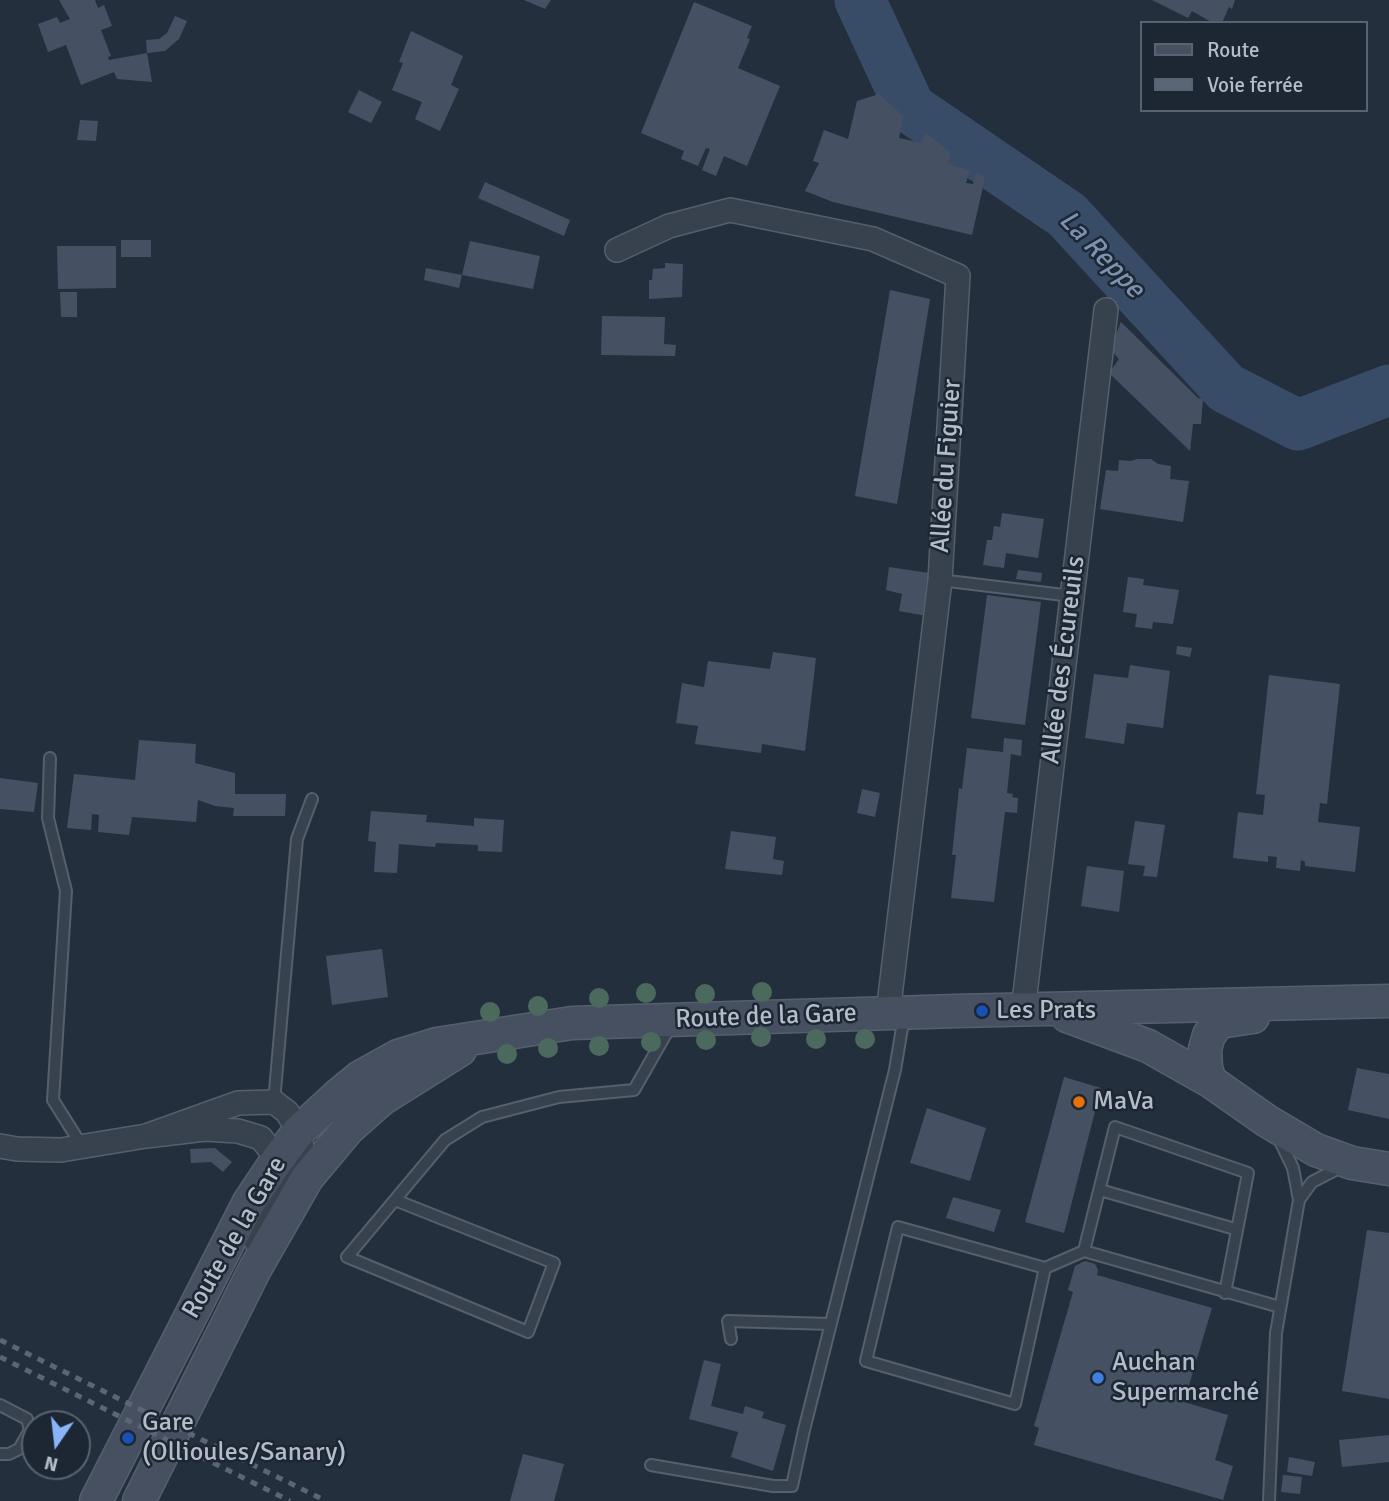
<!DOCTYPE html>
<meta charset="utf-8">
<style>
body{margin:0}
#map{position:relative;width:1389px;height:1501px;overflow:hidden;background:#242f3e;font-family:Signika,sans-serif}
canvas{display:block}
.legend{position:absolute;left:1140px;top:21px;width:228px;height:91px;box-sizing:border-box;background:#1d2633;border:2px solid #59626f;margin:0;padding:9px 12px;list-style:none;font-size:21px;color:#b4bcc9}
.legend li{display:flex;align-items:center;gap:14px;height:35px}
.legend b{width:35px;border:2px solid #59626f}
.north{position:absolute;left:21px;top:1410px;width:70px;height:70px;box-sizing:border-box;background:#1d2633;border:2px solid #59626f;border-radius:50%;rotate:194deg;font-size:19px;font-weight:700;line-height:28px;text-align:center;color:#b4bcc9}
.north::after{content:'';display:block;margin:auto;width:24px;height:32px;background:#8ab4f8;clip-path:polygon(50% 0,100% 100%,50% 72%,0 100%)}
</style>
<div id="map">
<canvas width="1389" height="1501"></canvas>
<ul class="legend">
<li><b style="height:9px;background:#465061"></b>Route</li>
<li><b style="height:9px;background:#5a6575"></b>Voie ferrée</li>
</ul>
<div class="north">N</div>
</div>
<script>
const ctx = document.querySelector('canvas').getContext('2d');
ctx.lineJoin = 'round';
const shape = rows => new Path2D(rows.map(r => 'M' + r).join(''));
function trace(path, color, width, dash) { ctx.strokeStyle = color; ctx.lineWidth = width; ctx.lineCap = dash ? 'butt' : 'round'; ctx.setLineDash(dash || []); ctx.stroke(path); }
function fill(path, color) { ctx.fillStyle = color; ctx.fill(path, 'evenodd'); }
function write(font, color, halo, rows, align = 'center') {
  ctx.font = font + ' Signika,sans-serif'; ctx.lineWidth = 5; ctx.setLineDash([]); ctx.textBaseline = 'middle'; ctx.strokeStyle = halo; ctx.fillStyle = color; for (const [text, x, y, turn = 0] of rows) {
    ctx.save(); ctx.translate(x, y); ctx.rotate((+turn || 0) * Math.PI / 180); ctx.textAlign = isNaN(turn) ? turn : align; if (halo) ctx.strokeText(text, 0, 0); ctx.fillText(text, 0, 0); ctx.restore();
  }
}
trace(shape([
 [860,0,910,108,1067,215,1226,388,1298,425,1389,390]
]), '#394c67', 51);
fill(shape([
 [59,0,95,0,98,8,104,5,112,26,101,30,111,56,108,57,109,60,147,53,152,82,117,79,114,72,81,85,66,45,48,52,38,24,57,17,60,23,70,19],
 [524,0,551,0,545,9],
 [1152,0,1235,0,1232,9,1229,7,1222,23,1213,23,1192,11,1188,18],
 [694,2,752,26,747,38,750,39,738,68,780,86,747,166,724,156,716,176,702,170,710,149,706,148,698,166,681,159,684,151,641,133],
 [175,16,187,21,179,39,165,51,147,53,146,40,159,39,167,33],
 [411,31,463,56,451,85,459,89,440,131,415,119,422,102,392,90,403,63,399,62],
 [359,90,382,102,371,123,348,112],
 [879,94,903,116,899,138,922,143,925,132,950,152,948,164,970,170,966,183,973,184,976,172,985,178,972,235,833,202,805,191,819,163,813,161,824,130,848,139,857,101],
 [80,120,98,121,96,141,77,140],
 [485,182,570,220,564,236,478,198],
 [121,240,151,240,151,257,121,257],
 [470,241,540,256,533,289,462,275],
 [57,246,116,246,116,288,58,289],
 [665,263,683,264,682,297,649,299,649,280,652,280,653,269,665,268],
 [426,268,462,275,459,288,424,280],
 [890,290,930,299,897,504,855,496],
 [60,292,77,292,77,317,61,317],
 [602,316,665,317,664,344,676,345,675,356,601,355],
 [1121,322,1198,398,1203,399,1201,424,1193,424,1190,451,1109,373,1119,359,1110,349],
 [1137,459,1151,459,1158,464,1171,466,1170,479,1189,481,1183,522,1100,509,1106,470,1118,471,1119,460,1131,461],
 [1002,513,1044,519,1038,558,1006,553,1004,568,983,565,987,540,992,540,994,526,1000,527],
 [889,567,929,573,926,585,932,586,927,616,899,611,902,594,886,590],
 [1018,570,1042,573,1041,582,1016,579],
 [1128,577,1144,579,1143,585,1179,590,1173,624,1153,622,1152,629,1135,627,1137,614,1123,612],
 [987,595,1041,602,1025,725,971,718],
 [1177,646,1192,648,1190,657,1176,654],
 [773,652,816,658,805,751,762,744,761,753,695,744,698,726,676,723,682,683,704,687,708,661,770,669],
 [1130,665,1170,671,1163,728,1127,723,1124,744,1085,738,1094,674,1128,678],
 [1269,675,1340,684,1327,804,1320,803,1318,822,1360,827,1355,872,1305,866,1305,862,1301,860,1300,871,1276,868,1277,857,1268,856,1268,862,1233,858,1238,812,1263,815,1265,795,1256,794],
 [1004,738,1022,740,1021,756,1011,754,1007,793,1013,794,1012,797,1018,798,1017,813,1005,812,994,902,951,898,956,855,952,855,959,788,962,789,967,748,1003,752],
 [139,740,196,744,195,763,235,773,235,794,286,794,285,816,233,816,234,808,215,806,198,800,196,822,132,817,129,835,98,832,99,815,92,814,91,830,67,828,74,774,135,780],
 [0,778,38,783,34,812,0,809],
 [862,789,880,793,875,817,857,813],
 [371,811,427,815,426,822,474,826,474,818,504,820,502,852,478,851,478,845,436,843,435,847,399,844,397,873,374,872,376,842,368,841],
 [1135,821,1165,825,1157,877,1143,876,1145,866,1128,864],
 [731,831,776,837,773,859,784,861,782,875,725,869],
 [1087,866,1124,871,1119,912,1081,906],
 [382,949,388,997,332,1005,326,956],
 [1357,1068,1389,1074,1389,1119,1348,1110],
 [1064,1077,1101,1088,1064,1233,1025,1222],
 [927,1108,986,1128,970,1181,910,1163],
 [215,1148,232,1162,223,1172,211,1162,191,1163,190,1149],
 [953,1197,1001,1210,994,1232,946,1218],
 [1367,1230,1389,1233,1389,1399,1342,1391],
 [1085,1261,1095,1264,1098,1270,1097,1275,1212,1308,1184,1402,1228,1415,1215,1460,1233,1466,1223,1500,1034,1445,1039,1428,1034,1426,1073,1292,1068,1290,1075,1266],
 [704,1360,721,1364,711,1406,743,1414,745,1406,764,1412,762,1418,786,1425,773,1471,731,1457,738,1432,689,1419],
 [1389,1435,1389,1462,1342,1467,1339,1440],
 [523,1454,564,1464,554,1501,510,1501],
 [1289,1457,1315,1462,1312,1476,1287,1472],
 [1283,1475,1302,1477,1300,1494,1281,1492]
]), '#455162');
const service = shape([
 [940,580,1072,596],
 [50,758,48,818,66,891,53,1100,82,1146],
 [274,1102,297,839,312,799],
 [1100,1190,1235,1229],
 [395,1200,554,1263,528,1332,347,1257,445,1140,482,1117,559,1097,634,1090,671,1025],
 [1299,1200,1312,1182,1343,1166],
 [1084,1251,1115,1127,1248,1173,1225,1293],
 [1045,1268,1015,1404,866,1361,898,1227,1045,1268,1084,1251,1280,1307],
 [731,1339,728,1321,831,1324],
 [0,1405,27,1419,30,1430,19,1449,9,1454,0,1454],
 [651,1465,773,1486,792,1486,804,1430,895,1070,904,1016],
 [1269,1501,1276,1333,1299,1200,1293,1168,1279,1139]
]);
const minor = shape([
 [617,250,669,226,730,210,873,239,958,276,940,580,888,1013],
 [1023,1011,1106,310],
 [146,1136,238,1103,274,1102,287,1112,299,1131,302,1147,297,1162,271,1209,256,1241],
 [0,1146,17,1149,61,1150,146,1136,205,1129,238,1131,261,1138,271,1151,273,1166]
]);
const secondary = shape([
 [1067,1016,1148,1046,1210,1081,1267,1121,1316,1150,1352,1163,1389,1169],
 [1210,1081,1206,1068,1205,1049,1209,1035,1219,1022,1253,1017],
 [96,1501,249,1202,273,1166,299,1131,337,1096,360,1077,398,1056,437,1044,572,1023,957,1011,1389,1001],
 [139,1501,255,1269,307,1178,348,1129,382,1099,460,1050]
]);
trace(service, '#565f6c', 14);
trace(minor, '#565f6c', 26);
trace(secondary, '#565f6c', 35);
trace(service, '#38414e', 10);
trace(minor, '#38414e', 23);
trace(secondary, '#465061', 32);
trace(shape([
 [0,1340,326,1501],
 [0,1357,290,1501]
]), '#5a6575', 5, [7, 7]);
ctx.fillStyle = '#4b6a5d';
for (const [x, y] of [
 [762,992],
 [646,993],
 [705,994],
 [599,998],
 [538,1006],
 [490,1012],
 [761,1037],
 [816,1039],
 [865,1039],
 [706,1040],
 [651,1042],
 [599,1046],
 [548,1048],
 [507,1054]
]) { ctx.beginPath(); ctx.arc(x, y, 10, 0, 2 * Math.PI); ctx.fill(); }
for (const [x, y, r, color] of [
 [982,1011,7,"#1a4fb4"],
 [1079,1102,7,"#e8710a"],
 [1098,1378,7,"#3f7fe0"],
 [128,1438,7,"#1a4fb4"]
]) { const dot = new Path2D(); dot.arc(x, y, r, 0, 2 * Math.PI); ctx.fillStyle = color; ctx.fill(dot); trace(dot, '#1d2633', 2.5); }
write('26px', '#b4bcc9', '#1d2633', [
 ["Allée du Figuier",947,466,-86],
 ["Allée des Écureuils",1064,660,-83],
 ["Route de la Gare",766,1017,-2],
 ["Route de la Gare",235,1238,-60]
]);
write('26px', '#b4bcc9', '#1d2633', [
 ["Les Prats",996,1011],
 ["MaVa",1093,1102],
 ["Auchan",1112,1363],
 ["Supermarché",1112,1393],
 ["Gare",142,1423],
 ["(Ollioules/Sanary)",142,1453]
], 'left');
write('italic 28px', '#7c92b1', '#1d2633', [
 ["La Reppe",1101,255,46]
]);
</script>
